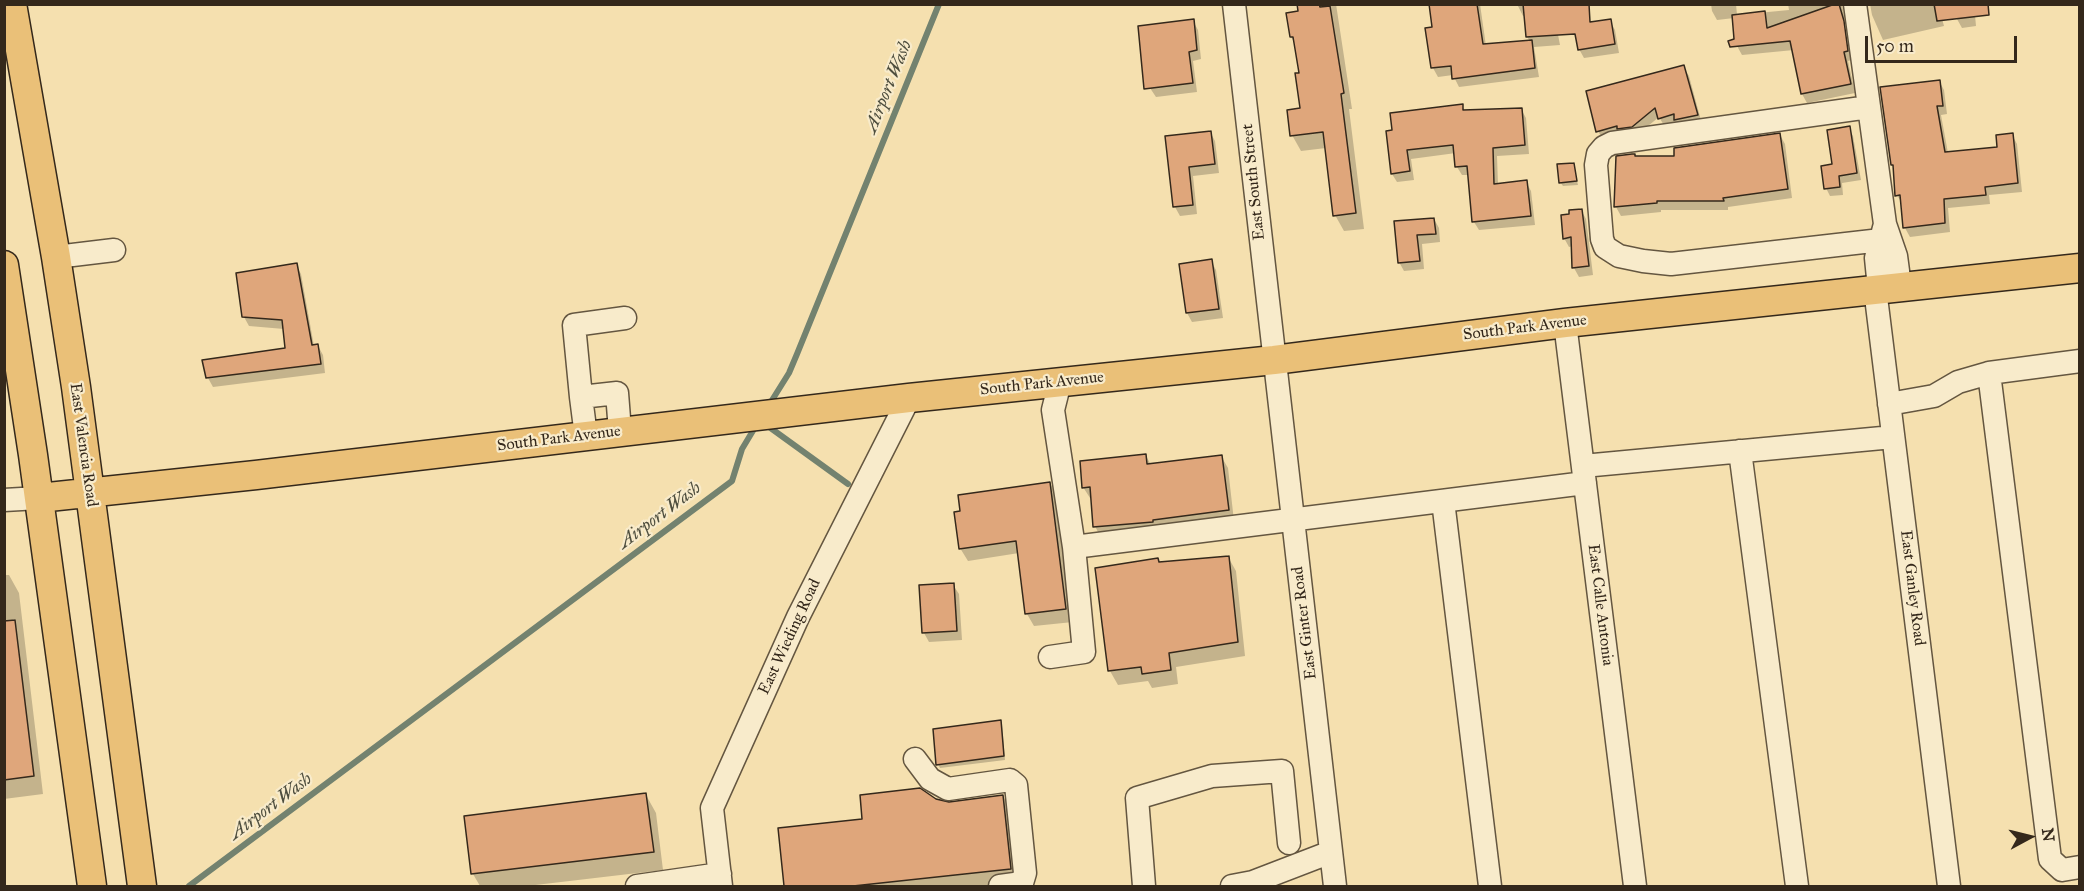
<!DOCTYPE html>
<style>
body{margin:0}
#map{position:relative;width:2084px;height:891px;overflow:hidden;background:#f5e0af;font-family:"IM FELL Great Primer",serif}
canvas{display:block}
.frame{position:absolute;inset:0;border:6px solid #34281b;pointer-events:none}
.north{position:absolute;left:2000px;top:807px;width:60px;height:60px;-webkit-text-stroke:4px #f8ebcb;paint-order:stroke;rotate:83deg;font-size:16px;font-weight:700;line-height:24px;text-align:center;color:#34281b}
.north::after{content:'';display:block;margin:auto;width:21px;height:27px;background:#34281b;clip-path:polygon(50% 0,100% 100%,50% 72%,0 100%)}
.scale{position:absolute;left:1865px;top:36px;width:152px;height:27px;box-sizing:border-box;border:3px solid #34281b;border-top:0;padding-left:8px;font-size:18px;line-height:21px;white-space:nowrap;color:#34281b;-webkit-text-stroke:4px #f8ebcb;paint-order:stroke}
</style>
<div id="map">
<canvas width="2084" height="891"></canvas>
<div class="frame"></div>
<div class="north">N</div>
<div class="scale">50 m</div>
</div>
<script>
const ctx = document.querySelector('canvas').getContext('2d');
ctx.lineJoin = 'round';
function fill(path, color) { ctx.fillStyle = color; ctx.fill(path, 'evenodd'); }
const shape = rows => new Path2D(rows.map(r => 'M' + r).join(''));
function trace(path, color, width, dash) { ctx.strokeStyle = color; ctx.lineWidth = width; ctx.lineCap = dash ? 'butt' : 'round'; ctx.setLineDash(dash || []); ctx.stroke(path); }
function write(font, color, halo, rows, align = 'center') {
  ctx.font = font + ' "IM FELL Great Primer",serif'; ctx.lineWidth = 4.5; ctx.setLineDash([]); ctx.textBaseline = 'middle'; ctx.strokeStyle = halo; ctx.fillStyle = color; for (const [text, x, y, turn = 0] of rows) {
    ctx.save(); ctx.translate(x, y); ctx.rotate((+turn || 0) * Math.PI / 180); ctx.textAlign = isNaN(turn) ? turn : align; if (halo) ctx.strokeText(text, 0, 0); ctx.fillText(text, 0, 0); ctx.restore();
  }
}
fill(shape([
 [1299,4,1336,4,1352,109,1349,109,1364,229,1344,231,1335,215,1326,148,1301,151,1292,135,1302,109,1300,74,1296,45,1291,37,1300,12],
 [1431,4,1480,4,1486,46,1530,41,1527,37,1525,16,1523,16,1517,4,1552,4,1560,45,1534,47,1539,77,1459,87,1453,75,1438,77,1433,68,1434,29],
 [1711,4,1736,4,1737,15,1789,10,1788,4,1842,4,1852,60,1848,61,1855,93,1807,103,1802,94,1794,50,1742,55,1737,46,1734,18,1717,20,1712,11],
 [1870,4,1938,4,1944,26,1883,40,1872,15],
 [1974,4,1976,26,1962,28,1957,19],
 [1193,21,1198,30,1201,59,1193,61,1197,92,1156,97,1150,88],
 [1610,21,1615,30,1619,53,1584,58,1579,49],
 [1683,67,1689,76,1702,124,1665,127,1659,117,1637,135,1603,140,1598,131],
 [1939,81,1944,90,1947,114,1941,115,1948,153,1998,149,2012,135,2017,144,2022,192,1989,195,1990,204,1948,208,1950,232,1910,237,1905,228,1903,205,1897,195,1895,170,1892,165],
 [1462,106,1465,111,1521,109,1526,118,1529,154,1497,156,1498,185,1526,182,1531,191,1535,225,1479,230,1474,222,1469,175,1462,175,1457,167,1456,153,1411,159,1414,180,1397,182,1392,174,1388,132],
 [1849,128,1853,136,1861,180,1842,183,1843,195,1830,196,1826,188],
 [1210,132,1215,141,1219,173,1193,176,1197,214,1180,216,1175,207,1167,137],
 [1780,135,1785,144,1792,198,1728,207,1728,210,1661,210,1661,212,1621,216,1616,207,1636,157,1675,158],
 [1573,165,1578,185,1563,186,1560,182],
 [1581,210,1586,219,1593,275,1579,277,1574,268,1573,246,1569,247,1564,238],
 [1434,219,1439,228,1440,242,1422,244,1424,269,1404,271,1399,262,1395,223],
 [1211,261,1216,270,1223,318,1192,322,1187,313,1180,265],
 [296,265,301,274,314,346,318,346,323,355,325,373,213,387,208,378,287,349,284,329,249,326,244,317],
 [1146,456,1151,465,1221,456,1228,468,1234,521,1101,538,1095,526,1092,498,1090,498,1083,487],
 [1050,483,1057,496,1073,622,1034,626,1027,614,1019,553,968,561,960,548],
 [1228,557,1236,571,1245,656,1176,667,1178,684,1152,688,1148,681,1118,685,1110,671,1096,569],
 [4,573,5,575,9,575,19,593,43,794,4,799],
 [953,585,959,594,962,640,929,642,924,633,920,587],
 [1000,721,1002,725,1005,760,940,768,938,764],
 [646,795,656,813,663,870,527,886,480,886,473,874],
 [1003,796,1011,810,1018,883,985,886,786,886,779,830,864,820,936,800,950,804]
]), '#0003');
trace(shape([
 [769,405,789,373,797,354,939,4],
 [765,424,848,484],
 [189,886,732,481,742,449,757,424]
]), '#73826f', 6);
const building = shape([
 [1297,4,1319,4,1320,7,1330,6,1344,93,1341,94,1356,213,1333,216,1323,132,1290,136,1287,110,1300,108,1295,73,1299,73,1293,37,1290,37,1286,13,1298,11,1297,4],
 [1429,4,1477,4,1483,44,1532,40,1535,68,1452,79,1451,66,1431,68,1425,28,1432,27,1429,4],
 [1523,4,1589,4,1590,22,1611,19,1615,44,1578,50,1575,34,1526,37,1523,4],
 [1835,4,1839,4,1844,21,1848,51,1844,52,1851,84,1801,94,1790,41,1730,47,1728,41,1734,39,1732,15,1765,11,1767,28,1835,4],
 [1934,4,1988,4,1989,15,1937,21,1934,4],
 [1194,19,1197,50,1189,52,1193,83,1144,89,1138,26,1194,19],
 [1684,65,1698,115,1674,120,1674,114,1658,119,1655,108,1632,127,1617,129,1617,126,1596,132,1586,91,1684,65],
 [1940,80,1943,106,1937,106,1945,152,1997,147,1996,135,2013,133,2018,183,1985,187,1986,195,1944,199,1945,223,1903,228,1900,195,1895,196,1893,165,1891,165,1880,87,1940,80],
 [1463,104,1463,110,1522,108,1525,145,1493,148,1494,184,1527,180,1531,216,1472,222,1467,166,1455,167,1453,145,1407,150,1410,171,1391,174,1386,131,1392,130,1390,113,1463,104],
 [1850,126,1857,173,1839,176,1840,187,1824,189,1821,166,1832,164,1827,130,1850,126],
 [1211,131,1215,164,1189,167,1193,205,1173,207,1165,136,1211,131],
 [1780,133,1788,189,1723,198,1724,201,1657,201,1657,203,1614,207,1616,156,1632,154,1635,154,1635,156,1674,156,1674,148,1780,133],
 [1574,163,1577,181,1559,183,1557,164,1574,163],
 [1582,209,1589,266,1572,268,1571,237,1563,239,1561,215,1569,214,1569,210,1582,209],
 [1434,218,1436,234,1417,235,1420,261,1398,263,1394,221,1434,218],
 [1212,259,1219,309,1186,313,1179,264,1212,259],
 [297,263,312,345,318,344,321,364,206,378,202,360,285,348,282,320,242,317,236,273,297,263],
 [1146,454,1147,464,1222,455,1229,510,1153,520,1153,522,1093,527,1090,487,1082,488,1080,461,1146,454],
 [1050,482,1066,609,1025,614,1016,541,959,549,954,512,960,511,958,495,1050,482],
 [1229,556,1238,642,1169,653,1171,670,1142,674,1141,667,1108,671,1095,568,1158,558,1159,562,1229,556],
 [954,583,957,631,922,633,919,585,954,583],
 [15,620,34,776,4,780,4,621,15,620],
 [1001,720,1004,756,936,765,933,729,1001,720],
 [920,788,936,799,949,802,1003,795,1011,869,853,886,784,886,778,828,862,819,860,795,920,788],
 [646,793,654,852,471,874,464,816,646,793]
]);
fill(building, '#dfa67b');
trace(building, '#34281b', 1.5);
const minor = shape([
 [1234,4,1335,886],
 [1855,4,1885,224],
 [1869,107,1612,143,1604,147,1598,154,1596,165,1602,239,1605,247,1619,256,1643,261,1671,264,1881,240],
 [56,257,114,250],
 [1879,288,1876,258,1885,224,1896,256,1900,286],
 [1875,289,1949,886],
 [1565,323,1635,886],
 [1989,373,2050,859,2062,870,2080,867],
 [1060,382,1053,410,1074,547],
 [581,397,586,436],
 [1889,404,1934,396,1958,382,1989,373,2080,361],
 [620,431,617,393,581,397,574,325,625,318],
 [1740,451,1797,886],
 [1583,466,1893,437],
 [4,500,39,498],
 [1443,501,1490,886],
 [1050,657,1084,652,1074,547,1585,483],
 [915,759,930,779,948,789,1010,780,1016,785,1025,873,1022,883,1000,886],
 [637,886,720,874],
 [721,886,712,808,798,617,909,398],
 [1144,886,1137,798,1212,776,1282,771,1289,843],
 [1232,886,1253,882,1331,852]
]);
const major = shape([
 [12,4,56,257,76,387,142,886],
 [4,265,33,455,92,886],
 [39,498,256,475,909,398,1274,360,1565,323,2080,268]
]);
trace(minor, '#645640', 25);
trace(major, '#34281b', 31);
trace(minor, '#f8ebcb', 22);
trace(major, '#eac078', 28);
write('16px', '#34281b', '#f8ebcb', [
 ["East South Street",1254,182,-96],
 ["South Park Avenue",1525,328,-7],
 ["South Park Avenue",1042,384,-6],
 ["South Park Avenue",559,439,-7],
 ["East Valencia Road",83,445,82],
 ["East Ganley Road",1912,588,83],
 ["East Calle Antonia",1600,605,83],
 ["East Ginter Road",1305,623,-97],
 ["East Wieding Road",790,637,-65]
]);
write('italic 18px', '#4e4e3e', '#f8ebcb', [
 ["Airport Wash",889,87,-68],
 ["Airport Wash",660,516,-37],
 ["Airport Wash",271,807,-37]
]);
</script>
